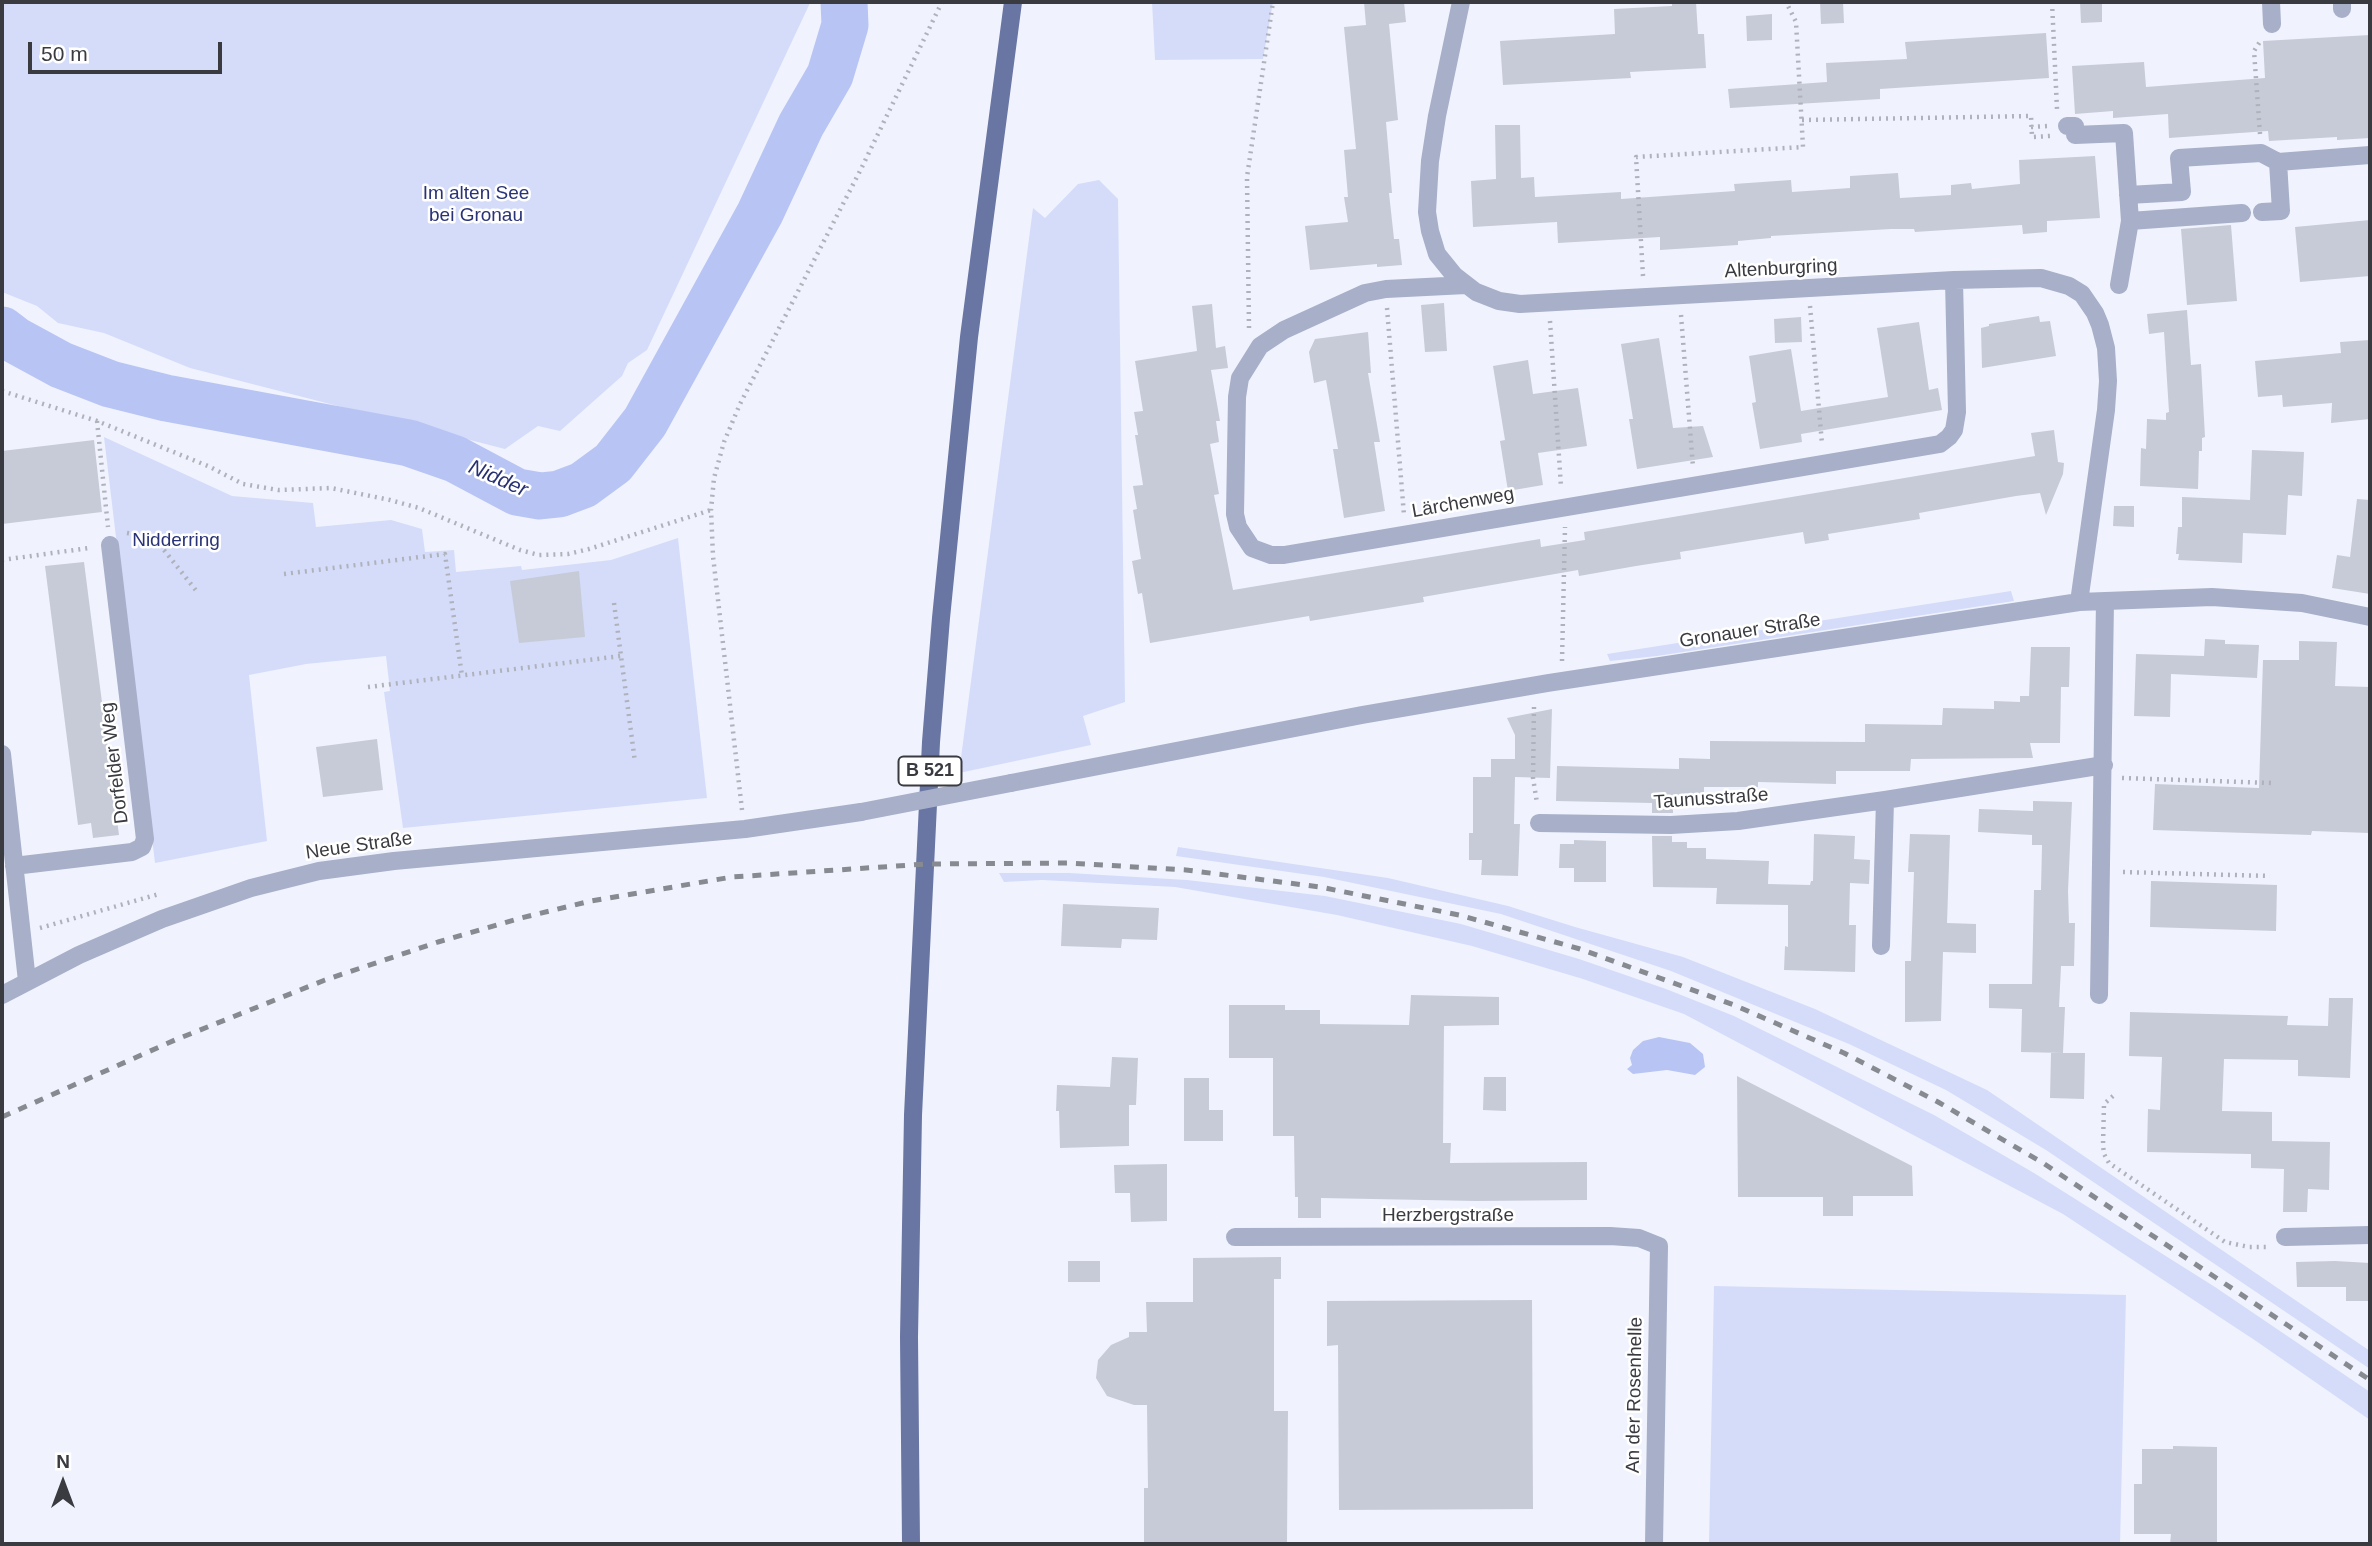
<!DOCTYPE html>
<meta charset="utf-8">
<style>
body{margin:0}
#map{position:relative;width:2372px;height:1546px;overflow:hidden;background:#f0f3fd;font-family:Arial,sans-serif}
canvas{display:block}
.frame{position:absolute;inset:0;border:4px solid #3a3b40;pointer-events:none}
.north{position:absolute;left:28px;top:1448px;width:70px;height:70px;-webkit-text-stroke:5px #fff;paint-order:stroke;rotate:0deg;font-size:19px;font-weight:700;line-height:28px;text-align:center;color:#3a3b40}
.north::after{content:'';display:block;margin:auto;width:24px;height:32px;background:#3a3b40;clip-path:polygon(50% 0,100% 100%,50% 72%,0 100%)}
.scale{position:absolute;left:28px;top:42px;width:194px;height:32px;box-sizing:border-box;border:4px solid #3a3b40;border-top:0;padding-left:9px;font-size:21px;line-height:24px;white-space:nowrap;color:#3a3b40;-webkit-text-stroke:5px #fff;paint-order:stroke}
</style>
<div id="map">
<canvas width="2372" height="1546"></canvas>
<div class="frame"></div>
<div class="north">N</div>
<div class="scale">50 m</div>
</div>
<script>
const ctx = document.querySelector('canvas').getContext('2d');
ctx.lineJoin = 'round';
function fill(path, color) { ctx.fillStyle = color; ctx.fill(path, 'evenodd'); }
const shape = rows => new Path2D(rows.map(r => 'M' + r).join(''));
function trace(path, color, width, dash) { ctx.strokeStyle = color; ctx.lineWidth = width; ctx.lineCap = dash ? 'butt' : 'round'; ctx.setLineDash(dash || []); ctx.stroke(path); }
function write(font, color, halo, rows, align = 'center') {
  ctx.font = font + ' Arial,sans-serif'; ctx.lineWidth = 5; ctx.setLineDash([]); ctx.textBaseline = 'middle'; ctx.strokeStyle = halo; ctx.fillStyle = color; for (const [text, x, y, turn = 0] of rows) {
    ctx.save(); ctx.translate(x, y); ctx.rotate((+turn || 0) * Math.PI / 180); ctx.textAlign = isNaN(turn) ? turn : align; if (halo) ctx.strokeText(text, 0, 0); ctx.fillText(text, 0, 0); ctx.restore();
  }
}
fill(shape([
 [2,2,809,2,810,3,647,350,628,363,622,376,560,431,538,426,505,449,190,368,104,333,58,323,37,306,2,292],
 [1152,2,1273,2,1263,59,1155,60],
 [1099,180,1118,199,1125,702,1083,716,1091,745,959,773,1033,208,1045,218,1078,184],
 [104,437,232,496,313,503,316,527,391,520,422,529,425,552,454,550,456,572,521,566,522,570,611,560,678,538,707,798,403,828,384,692,390,691,386,656,306,664,249,675,267,841,155,863],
 [2011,591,2014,601,1657,656,1610,661,1607,654],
 [1178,847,1388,878,1508,906,1575,927,1683,957,1815,1009,1987,1090,2370,1351,2370,1369,2046,1150,1946,1090,1849,1044,1671,971,1501,914,1324,877,1176,856],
 [999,873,1069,873,1187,880,1325,896,1461,924,1579,959,1666,989,1734,1016,1934,1115,2034,1173,2215,1287,2370,1392,2370,1420,2256,1341,2063,1214,1684,1014,1583,979,1472,946,1337,915,1175,887,1042,880,1004,882],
 [1714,1286,2126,1295,2120,1544,1709,1544]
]), '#d4dcfa');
fill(shape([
 [1659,1037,1690,1043,1703,1054,1705,1067,1695,1075,1667,1070,1633,1074,1627,1069,1632,1065,1630,1058,1633,1050,1643,1041]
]), '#b8c5f4');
trace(shape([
 [2,330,15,340,61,365,110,384,166,398,409,443,455,459,517,492,540,496,559,494,583,485,613,463,645,422,760,213,801,125,830,75,845,25,844,2]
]), '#b8c5f4', 47);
fill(shape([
 [1364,2,1404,2,1406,22,1389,24,1398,120,1386,122,1392,193,1389,193,1394,239,1399,239,1402,265,1377,267,1377,264,1310,270,1305,226,1348,222,1344,197,1348,197,1344,150,1356,149,1344,27,1366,25],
 [1672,2,1696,2,1698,34,1704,34,1706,68,1630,72,1631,78,1503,85,1500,41,1615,34,1614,9,1672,6],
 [1820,2,1843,2,1844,23,1821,24],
 [2080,2,2102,2,2102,22,2081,23],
 [1772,14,1772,40,1747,41,1746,16],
 [2046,33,2049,78,1880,89,1880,99,1730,108,1728,89,1827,82,1826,63,1907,59,1905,42],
 [2370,35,2370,138,2337,140,2337,137,2269,141,2268,131,2169,138,2168,114,2113,118,2113,111,2075,114,2072,66,2144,62,2146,87,2265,78,2263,41],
 [1495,125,1520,125,1521,178,1534,177,1535,197,1621,192,1621,199,1735,191,1734,184,1791,180,1792,192,1850,188,1850,176,1898,173,1900,198,1951,195,1951,185,1971,183,1972,189,2020,184,2019,160,2095,156,2100,218,2047,221,2047,232,2023,234,2022,225,1915,232,1914,229,1891,229,1771,236,1771,238,1738,241,1738,245,1660,250,1660,237,1558,243,1557,222,1473,227,1471,181,1496,179],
 [2370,220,2370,276,2300,282,2295,227],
 [2231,225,2237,301,2187,305,2181,229],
 [1444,303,1447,351,1425,352,1421,305],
 [1212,304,1216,348,1225,346,1228,368,1211,370,1220,421,1216,421,1219,442,1210,444,1219,494,1214,495,1233,590,1540,539,1541,547,1585,540,1584,532,2035,456,2031,433,2054,430,2058,462,2064,463,2063,474,2046,515,2040,493,2016,496,1919,513,1920,519,1828,534,1829,540,1805,544,1803,532,1680,552,1681,559,1636,566,1579,576,1578,570,1423,597,1424,602,1310,621,1309,616,1150,643,1142,593,1138,594,1132,561,1141,559,1133,510,1137,509,1133,486,1143,485,1135,435,1138,435,1134,412,1143,411,1135,361,1197,351,1192,306],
 [2187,310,2191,365,2201,364,2205,437,2202,438,2202,451,2199,451,2198,489,2140,486,2141,448,2146,449,2147,419,2166,420,2166,413,2169,412,2164,332,2149,334,2147,314],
 [2039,316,2040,322,2050,321,2056,356,1982,368,1981,328,1989,326,1989,324],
 [1801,317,1802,342,1775,343,1774,319],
 [1919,322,1929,390,1938,388,1942,410,1801,434,1802,442,1760,449,1752,403,1756,402,1749,356,1791,349,1801,411,1888,397,1877,328],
 [1368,332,1371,373,1368,373,1380,442,1374,442,1385,511,1344,518,1333,449,1338,449,1326,380,1314,383,1309,352,1315,339],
 [1659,338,1673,428,1703,426,1713,457,1637,469,1629,419,1633,419,1621,344],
 [2370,340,2370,419,2331,423,2332,403,2283,407,2282,395,2258,397,2255,361,2341,353,2340,342],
 [1528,360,1533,394,1578,388,1587,446,1538,453,1543,485,1508,491,1500,441,1505,440,1493,366],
 [94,440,102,512,2,524,2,451],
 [2252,450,2304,452,2302,496,2288,495,2286,535,2243,533,2242,563,2178,560,2179,554,2176,554,2178,527,2182,527,2182,497,2250,500],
 [2357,499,2370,500,2370,594,2332,588,2337,555,2350,557],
 [2114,506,2134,506,2134,527,2113,526],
 [84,562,119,835,93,838,91,823,78,825,45,566],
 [579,571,585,637,519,643,510,581],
 [2205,639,2225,640,2225,644,2259,645,2257,678,2171,674,2170,717,2134,716,2136,654,2204,656],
 [2299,641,2337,642,2335,686,2370,687,2370,833,2312,831,2311,835,2153,830,2155,784,2259,788,2263,660,2299,660],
 [2031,647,2070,647,2069,687,2061,687,2060,743,2030,743,2033,758,1911,759,1910,771,1836,771,1836,784,1758,782,1758,787,1704,787,1704,801,1673,801,1673,813,1652,813,1652,803,1556,801,1557,766,1679,769,1679,758,1710,759,1710,741,1865,742,1865,724,1942,725,1943,708,1994,709,1994,701,2020,702,2020,696,2029,696],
 [1552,709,1550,778,1515,777,1514,824,1520,824,1518,876,1481,875,1482,860,1469,860,1469,833,1473,833,1473,777,1491,777,1491,759,1515,759,1515,735,1507,718],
 [377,739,383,790,323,797,316,747],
 [2033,801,2072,802,2068,891,2069,923,2075,923,2074,966,2061,966,2059,1007,2065,1007,2063,1053,2021,1052,2022,1009,1989,1008,1989,984,2032,984,2034,890,2041,890,2042,845,2032,845,2032,835,1978,832,1979,809,2033,811],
 [1814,834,1855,836,1854,859,1870,860,1869,884,1850,883,1849,925,1856,925,1855,972,1784,970,1785,946,1788,947,1788,905,1716,904,1717,888,1653,887,1652,836,1672,836,1672,842,1687,842,1687,848,1706,848,1706,859,1769,861,1768,884,1810,885,1811,881,1813,881],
 [1910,834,1950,835,1947,923,1976,924,1976,953,1943,952,1941,1021,1905,1022,1905,961,1911,961,1914,872,1908,872],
 [1574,840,1606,841,1606,882,1574,882,1574,868,1559,868,1560,844,1574,844],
 [2151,881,2277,885,2276,931,2150,927],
 [1063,904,1159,908,1157,940,1122,939,1121,948,1061,946],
 [1411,995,1499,997,1499,1025,1444,1026,1443,1143,1451,1143,1450,1163,1587,1162,1587,1200,1476,1201,1321,1198,1321,1218,1298,1218,1298,1197,1295,1197,1294,1136,1273,1136,1273,1058,1229,1058,1229,1005,1285,1005,1285,1010,1320,1010,1320,1024,1409,1025],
 [2329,998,2353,998,2350,1078,2298,1076,2298,1060,2224,1059,2222,1111,2272,1112,2272,1141,2330,1142,2329,1190,2308,1189,2307,1212,2283,1212,2284,1169,2251,1168,2251,1154,2147,1152,2148,1109,2160,1110,2162,1057,2129,1056,2130,1012,2288,1016,2287,1025,2328,1026],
 [2051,1053,2085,1053,2084,1099,2050,1098],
 [1112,1057,1138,1058,1136,1105,1129,1105,1129,1146,1060,1148,1059,1111,1056,1111,1057,1085,1110,1087],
 [1737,1076,1912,1166,1913,1196,1853,1196,1853,1216,1823,1216,1823,1197,1738,1197],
 [1484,1077,1506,1077,1506,1111,1483,1110],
 [1184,1078,1209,1078,1209,1110,1223,1110,1223,1141,1184,1141],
 [1167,1164,1167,1221,1131,1222,1130,1193,1115,1193,1114,1165],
 [1281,1257,1281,1279,1274,1279,1274,1411,1288,1411,1287,1544,1144,1544,1144,1488,1148,1488,1147,1405,1134,1405,1107,1396,1096,1378,1098,1360,1111,1345,1129,1337,1129,1332,1147,1332,1146,1302,1193,1302,1193,1258],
 [1068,1261,1100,1261,1100,1282,1068,1282],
 [2335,1261,2370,1263,2370,1301,2346,1301,2346,1287,2297,1287,2296,1262],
 [1532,1300,1533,1509,1339,1510,1338,1345,1327,1346,1327,1301],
 [2173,1446,2217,1447,2217,1544,2170,1544,2171,1534,2134,1534,2134,1484,2142,1484,2142,1449,2173,1449]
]), '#c7cbd7');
trace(shape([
 [2052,2,2057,109],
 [1802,120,2031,116,2032,137,2050,136],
 [2031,127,2048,126],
 [2260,134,2254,51,2261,40],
 [1643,276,1636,157,1803,147,1796,22,1786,2],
 [1810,306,1822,444],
 [1387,308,1404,515],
 [1681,315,1693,467],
 [1550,321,1561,487],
 [1249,328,1247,177,1273,2],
 [2,391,97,421,208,466,243,484,278,490,331,488,390,500,419,508,520,550,539,555,568,554,589,549,711,510],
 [97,421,108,527],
 [127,533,146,536,164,550,198,593],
 [2,560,89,548],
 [284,574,445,554,462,676],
 [614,603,635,762],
 [1562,661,1565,527],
 [368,687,621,656],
 [1534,707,1533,778,1537,803],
 [2122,778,2273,783],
 [742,810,713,556,711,510,714,478,724,442,740,404,861,169,942,2],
 [2123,872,2270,876],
 [40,928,159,894],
 [2113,1096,2104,1104,2103,1145,2104,1154,2109,1163,2225,1242,2249,1247,2267,1247]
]), '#b0b2bb', 4.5, [2, 5]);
trace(shape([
 [1461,2,1437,116,1430,161,1427,212,1430,231,1437,254,1454,275,1476,292,1499,301,1520,304,1954,280,2041,278,2069,286,2082,294,2095,313,2100,325,2106,348,2108,381,2106,410,2079,602],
 [2271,2,2272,24],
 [2342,2,2342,9],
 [2067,126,2075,126,2075,135,2124,133,2130,221,2119,285],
 [2128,195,2182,192,2179,158,2261,153,2278,162,2370,155],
 [2262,212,2281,211,2278,162],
 [2130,221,2242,213],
 [1466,285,1386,289,1365,293,1284,330,1260,346,1240,378,1237,397,1235,514,1238,527,1252,548,1271,555,1284,555,1940,444,1949,437,1954,430,1957,412,1954,280],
 [2,754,27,981],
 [1011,783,1362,715,1548,683,2079,602,2212,597,2302,603,2370,617],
 [1539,823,1671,825,1738,821,1885,800,2104,765],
 [14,866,132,852,142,847,145,839,110,545],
 [1881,946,1885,800],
 [2,995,79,955,162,919,251,888,319,871,394,861,745,829,861,812],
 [2099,995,2105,601],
 [1235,1237,1610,1236,1639,1238,1659,1246,1654,1544],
 [2285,1237,2370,1235]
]), '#a7afc9', 18);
trace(shape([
 [911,1544,909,1337,913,1115,931,742,941,618,969,337,1013,2]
]), '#6975a3', 18);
trace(shape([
 [2,1117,175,1040,325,980,438,942,521,918,591,901,732,877,927,864,1069,863,1186,870,1320,887,1459,915,1580,949,1734,1005,1844,1053,1938,1102,2043,1163,2370,1380]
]), '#888a91', 5, [9, 9]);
trace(shape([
 [861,812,1011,783]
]), '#a7afc9', 18);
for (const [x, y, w] of [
 [930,771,63]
]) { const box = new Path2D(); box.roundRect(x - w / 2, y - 14.5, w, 29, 5); ctx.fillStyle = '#fff'; ctx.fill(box); trace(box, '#3a3b40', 2); }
write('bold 18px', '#3a3b40', null, [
 ["B 521",930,771]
]);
write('19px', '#293376', '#fff', [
 ["Im alten See",476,194],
 ["bei Gronau",476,216],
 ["Nidderring",176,541]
]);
write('19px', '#3a3b40', '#fff', [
 ["Altenburgring",1781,269,-3],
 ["Lärchenweg",1463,503,-10],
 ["Gronauer Straße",1750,631,-9],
 ["Dorfelder Weg",115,763,-97],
 ["Taunusstraße",1711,799,-4],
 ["Neue Straße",359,846,-8],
 ["Herzbergstraße",1448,1216],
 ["An der Rosenhelle",1635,1395,-89]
]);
write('italic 21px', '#273073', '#fff', [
 ["Nidder",498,479,24]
]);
</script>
